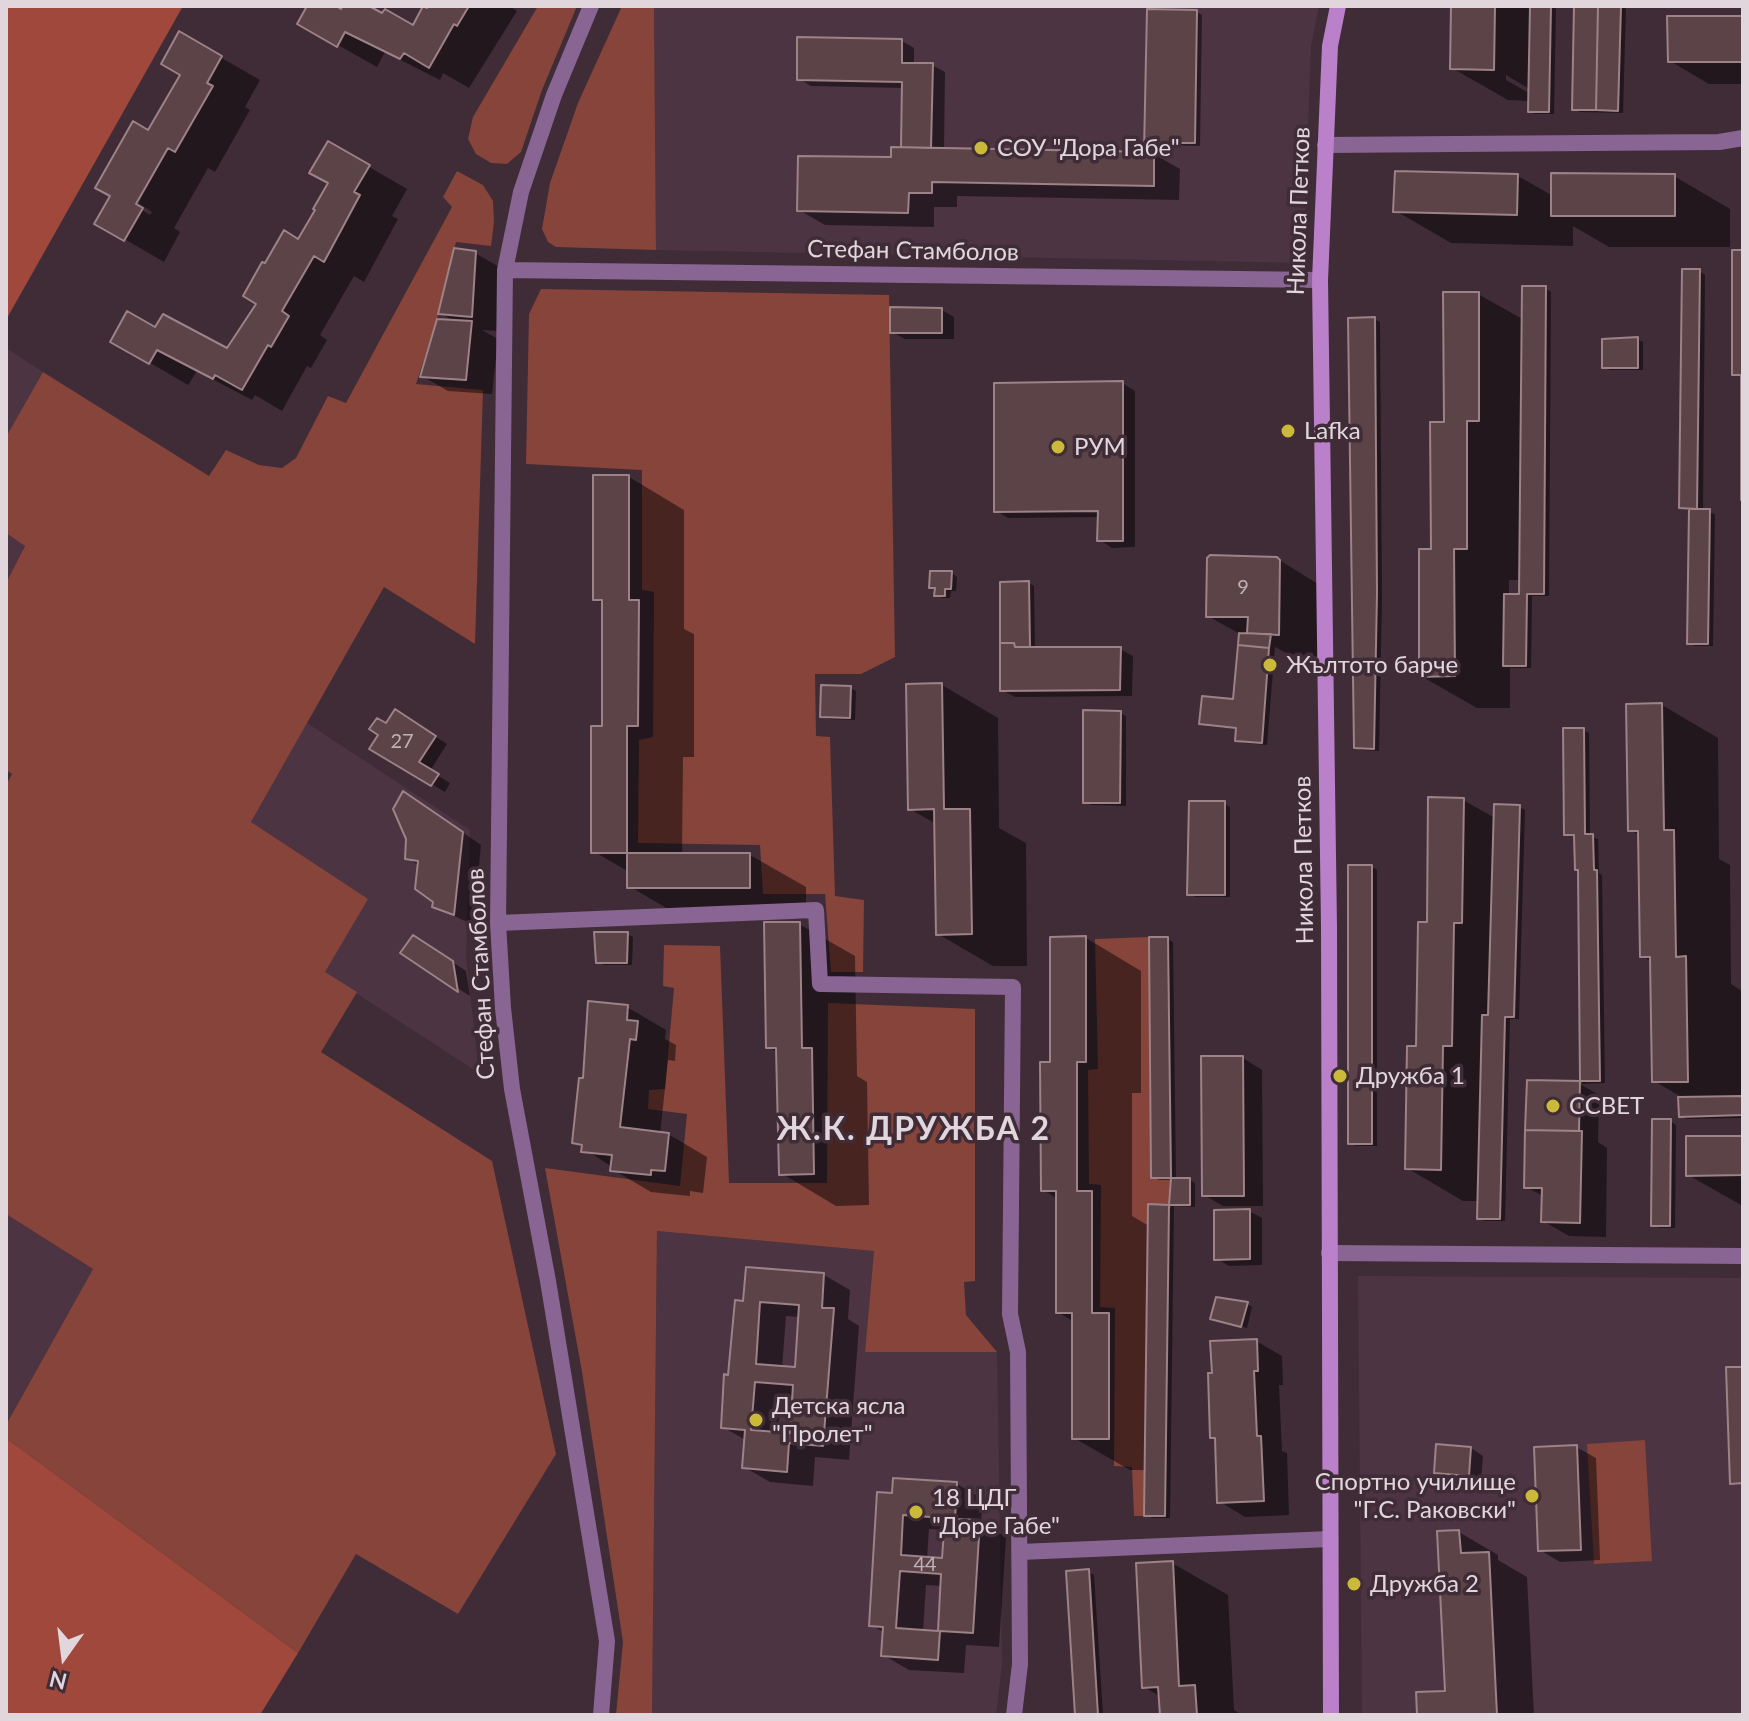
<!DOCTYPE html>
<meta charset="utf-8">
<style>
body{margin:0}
#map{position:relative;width:1749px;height:1721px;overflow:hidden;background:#3f2c37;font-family:Lato,sans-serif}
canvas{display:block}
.frame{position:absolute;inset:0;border:8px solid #e2d6dd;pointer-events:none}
.north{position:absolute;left:24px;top:1617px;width:80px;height:80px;-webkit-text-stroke:6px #3f2c37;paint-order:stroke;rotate:194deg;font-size:22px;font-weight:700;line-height:32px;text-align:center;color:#e2d6dd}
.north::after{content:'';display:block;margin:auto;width:28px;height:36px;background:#e2d6dd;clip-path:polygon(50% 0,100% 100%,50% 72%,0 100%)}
</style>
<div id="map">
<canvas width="1749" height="1721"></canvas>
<div class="frame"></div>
<div class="north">N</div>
</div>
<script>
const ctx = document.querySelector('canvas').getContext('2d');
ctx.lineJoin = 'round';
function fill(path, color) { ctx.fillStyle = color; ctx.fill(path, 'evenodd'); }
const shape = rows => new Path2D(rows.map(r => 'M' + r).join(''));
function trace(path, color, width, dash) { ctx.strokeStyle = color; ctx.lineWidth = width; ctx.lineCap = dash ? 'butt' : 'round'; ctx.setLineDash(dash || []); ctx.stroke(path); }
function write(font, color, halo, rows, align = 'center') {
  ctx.font = font + ' Lato,sans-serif'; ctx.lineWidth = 7; ctx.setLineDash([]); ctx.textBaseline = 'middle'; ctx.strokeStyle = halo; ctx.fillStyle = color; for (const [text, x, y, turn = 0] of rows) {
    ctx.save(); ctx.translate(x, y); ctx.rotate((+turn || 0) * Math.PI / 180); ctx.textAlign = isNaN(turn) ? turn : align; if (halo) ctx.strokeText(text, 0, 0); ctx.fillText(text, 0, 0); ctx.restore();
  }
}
fill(shape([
 [654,6,1319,6,1311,46,1303,263,656,250],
 [6,348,43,372,6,437],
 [6,533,25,545,6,583],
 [307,723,470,830,466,957,479,1073,325,973,251,822],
 [6,1214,93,1269,6,1425],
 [657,1231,874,1251,865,1351,997,1352,1002,1664,996,1715,652,1715],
 [1358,1276,1743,1278,1743,1715,1362,1715]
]), '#4d3443');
fill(shape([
 [538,6,577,6,542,90,521,152,507,164,491,163,476,154,468,139,473,117],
 [622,6,654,6,656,250,556,247,548,242,542,229,550,183,578,103],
 [457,171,483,185,493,201,494,222,491,246,456,242,437,319,416,384,483,390,475,644,384,587,251,822,368,899,325,972,357,992,321,1052,492,1161,556,1454,458,1614,356,1554,298,1653,6,1438,6,1425,93,1269,6,1214,6,785,12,774,6,770,6,583,25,546,6,533,6,437,43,372,209,476,226,450,259,465,282,468,296,458,328,396,346,403,452,207,443,197],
 [541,289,889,295,895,657,861,674,815,674,816,736,830,737,835,896,864,900,863,972,831,972,825,894,763,894,760,845,638,843,639,740,653,737,654,592,642,590,642,470,526,464,529,314],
 [1149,937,1151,1178,1171,1178,1169,1205,1148,1205,1144,1516,1134,1516,1132,1467,1114,1466,1115,1308,1100,1307,1101,1185,1089,1184,1088,1070,1098,1069,1095,939],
 [664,945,720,946,729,1183,827,1183,828,1003,975,1009,975,1281,964,1282,966,1315,997,1352,865,1352,874,1251,657,1231,652,1715,616,1715,623,1642,582,1372,545,1168,680,1186,687,1114,648,1109,649,1090,665,1089,674,988,663,986],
 [1645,1440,1652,1561,1594,1564,1587,1444]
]), '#86443a');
fill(shape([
 [6,6,183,6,6,320],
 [6,1438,298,1653,260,1715,6,1715]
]), '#9f483b');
fill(shape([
 [309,6,332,6,341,11,344,6,365,6,414,28,430,6,509,6,517,11,469,88,443,73,440,80,385,52,377,67,299,23],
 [1453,6,1556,6,1554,114,1535,114,1530,111,1530,101,1508,100,1452,68],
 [1506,75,1538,94,1536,97,1506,80],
 [1576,6,1626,6,1623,113,1580,112,1574,109],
 [1197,12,1202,15,1200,146,1159,145,1159,157,1180,169,1179,200,957,196,957,207,934,207,934,227,825,225,799,210,893,159,903,149,904,88,811,86,799,79,902,41,914,48,914,65,932,65,945,72,944,150,1153,154,1146,150],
 [1743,18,1743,84,1709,84,1670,61],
 [180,34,260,80,245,107,250,110,215,172,208,168,174,228,180,232,164,262,97,223,182,74],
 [137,202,152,212,150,215,137,207],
 [328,143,407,189,392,216,398,219,364,282,354,276,320,335,327,340,311,368,307,366,282,411,255,395,252,400,197,371,188,385,113,341,156,330,228,351,299,241,330,183],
 [1518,176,1553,196,1674,176,1730,209,1730,247,1609,247,1573,226,1573,246,1451,243,1396,211],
 [475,253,501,268,498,331,482,330,498,339,492,394,448,391,422,376,456,322,440,313],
 [1699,271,1705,275,1703,511,1715,514,1713,646,1695,646,1689,643,1691,510,1681,507],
 [1545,288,1551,292,1549,596,1532,596,1531,668,1510,668,1510,708,1477,708,1421,676,1446,424,1478,294,1524,320],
 [1509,580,1522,580,1521,596,1509,596],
 [942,310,954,317,954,339,905,339,892,332],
 [1374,319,1380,322,1382,597,1379,751,1361,750,1356,747],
 [1637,339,1643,342,1643,370,1610,370,1604,367],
 [1122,383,1135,391,1135,547,1112,548,1100,540,1100,517,1008,518,996,511],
 [629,477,684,510,684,629,694,634,694,757,683,757,682,855,750,855,806,887,806,919,685,919,629,886,629,872,593,851,604,728,604,604,595,599],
 [1276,558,1318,584,1317,656,1288,654,1275,647,1267,745,1243,743,1237,740,1238,729,1207,726,1201,723,1235,701,1240,634,1208,616],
 [952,573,957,577,956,591,951,591,950,598,942,598,931,587],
 [1029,583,1034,586,1035,649,1120,649,1133,656,1132,696,1015,697,1002,690],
 [942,685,998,718,999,828,1026,843,1027,966,993,966,938,934,936,824,910,809],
 [850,688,856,691,855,720,828,719,822,716],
 [1662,705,1718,738,1719,859,1730,865,1731,984,1742,991,1743,1118,1686,1119,1681,1115,1680,1096,1654,1081,1652,962,1642,956,1641,836,1630,830],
 [1120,713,1126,716,1126,806,1091,805,1085,802],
 [408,719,447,744,430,771,450,783,445,792,372,748,387,726],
 [1583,730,1589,733,1590,836,1598,839,1599,873,1602,875,1605,1083,1580,1084,1599,1095,1598,1142,1607,1148,1606,1237,1569,1236,1543,1221,1543,1196,1526,1187,1529,1082,1582,1084,1580,871,1576,837,1566,834],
 [1463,800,1495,818,1519,807,1525,810,1519,1019,1510,1019,1505,1221,1484,1221,1479,1217,1479,1201,1463,1201,1407,1168,1429,924],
 [1224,803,1230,807,1230,897,1195,897,1189,893],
 [423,805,481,845,473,925,434,906,435,901,420,866,407,858],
 [1372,867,1377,870,1377,1146,1356,1146,1350,1143],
 [799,924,855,956,857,1076,867,1082,869,1205,836,1206,781,1173,779,1053,768,1047],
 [627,934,633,937,632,965,604,965,598,962],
 [1086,938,1141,971,1141,1093,1132,1093,1132,1216,1149,1226,1169,1207,1171,1208,1172,1180,1159,1180,1153,1177,1167,939,1173,942,1176,1180,1190,1180,1195,1183,1195,1207,1174,1206,1170,1518,1152,1518,1146,1514,1147,1470,1130,1470,1074,1438,1074,1322,1058,1312,1058,1199,1043,1190,1052,1064],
 [426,944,466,971,470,996,403,953],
 [627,1007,666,1030,665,1039,676,1045,675,1061,668,1060,660,1134,668,1134,707,1157,703,1193,690,1191,690,1196,651,1192,612,1169,612,1167,574,1142,585,1081],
 [1243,1058,1262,1070,1263,1206,1223,1206,1204,1195],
 [1670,1121,1676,1125,1675,1228,1659,1228,1653,1225],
 [1743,1138,1743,1206,1688,1175],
 [1249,1211,1262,1218,1262,1265,1229,1266,1216,1258],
 [824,1275,850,1290,848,1319,859,1326,849,1460,815,1457,813,1486,770,1482,744,1467,747,1441,723,1427,730,1377,745,1303],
 [786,1316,800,1317,797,1369,782,1368],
 [781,1396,794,1397,792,1435,778,1434],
 [1247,1304,1252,1307,1247,1328,1212,1318],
 [1256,1341,1282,1356,1283,1385,1279,1385,1282,1451,1287,1453,1289,1515,1245,1517,1219,1501,1217,1440,1212,1437],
 [1576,1447,1596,1458,1600,1560,1560,1562,1540,1550],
 [1471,1448,1483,1456,1481,1482,1449,1479,1436,1472],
 [957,1484,983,1499,981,1523,1006,1537,999,1647,966,1645,964,1673,909,1670,883,1655,885,1633,871,1625,893,1495],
 [929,1529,946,1530,944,1560,927,1559],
 [926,1585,942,1586,939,1633,923,1632],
 [1459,1532,1498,1555,1498,1560,1527,1577,1534,1715,1419,1715,1447,1693],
 [1172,1563,1228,1595,1234,1710,1242,1715,1162,1715,1161,1697,1144,1687],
 [1088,1572,1094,1575,1103,1715,1077,1715]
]), '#0007');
const building = shape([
 [307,6,336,6,341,9,342,6,369,6,382,13,385,9,413,25,423,6,427,8,428,6,469,6,457,26,454,24,429,68,404,53,400,59,345,32,337,47,297,24,307,6],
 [1451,6,1495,6,1494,70,1450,69,1451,6],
 [1530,6,1551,6,1549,112,1528,112,1530,6],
 [1574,6,1598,6,1596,110,1572,110,1574,6],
 [1598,6,1621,6,1618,111,1596,110,1598,6],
 [1147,9,1197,10,1195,143,1154,143,1154,152,1144,151,1147,9],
 [1667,16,1743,16,1743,62,1668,62,1667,16],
 [179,31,222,56,207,83,213,86,175,152,168,148,136,204,143,208,124,241,94,224,110,196,95,188,133,121,148,130,180,75,161,64,179,31],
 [797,37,902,39,902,63,933,63,931,148,901,147,902,82,797,80,797,37],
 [328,141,370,165,354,192,360,195,324,262,314,256,282,311,289,316,271,347,268,345,242,390,215,375,213,379,157,350,149,364,110,342,127,311,155,327,163,314,227,348,256,304,243,296,262,262,265,263,284,230,298,239,315,210,313,209,328,183,309,173,328,141],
 [891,147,1154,152,1154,186,932,182,932,193,909,193,908,213,797,211,798,156,891,157,891,147],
 [1395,171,1518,174,1517,215,1393,212,1395,171],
 [1551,173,1675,174,1675,216,1551,216,1551,173],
 [454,248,476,251,472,317,438,314,454,248],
 [1732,250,1743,250,1743,500,1741,500,1741,375,1732,375,1732,250],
 [1682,269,1700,269,1697,509,1679,508,1682,269],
 [1522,286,1546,286,1544,594,1527,594,1526,666,1503,666,1504,594,1519,594,1522,286],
 [1443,292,1479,292,1479,421,1467,421,1467,549,1454,549,1455,676,1419,677,1419,549,1431,549,1430,422,1444,422,1443,292],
 [890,307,942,308,942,333,890,333,890,307],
 [1375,317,1377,593,1374,749,1354,748,1348,318,1375,317],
 [437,319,472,321,466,380,420,377,437,319],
 [1638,337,1638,368,1602,368,1602,339,1638,337],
 [1123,381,1123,541,1097,541,1098,511,994,512,994,383,1123,381],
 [593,475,629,475,629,600,639,600,638,726,627,726,627,853,591,853,591,726,602,726,602,600,593,600,593,475],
 [1689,509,1710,509,1708,644,1687,644,1689,509],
 [1210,555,1277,557,1280,560,1279,635,1247,633,1248,617,1206,617,1207,558,1210,555],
 [930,571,952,571,951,589,945,589,945,596,934,596,935,588,929,588,930,571],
 [1029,581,1030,647,1015,647,1014,643,1000,643,1000,582,1029,581],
 [1239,633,1271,634,1269,648,1238,645,1239,633],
 [1000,643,1014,643,1015,647,1121,647,1120,690,1000,691,1000,643],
 [1238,645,1269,648,1262,743,1235,741,1236,728,1199,724,1202,696,1233,699,1238,645],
 [942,683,944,809,970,809,972,934,936,935,934,809,908,810,906,684,942,683],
 [821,685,851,686,850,718,820,717,821,685],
 [1662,703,1664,830,1674,830,1676,957,1686,956,1688,1082,1652,1082,1650,957,1640,957,1638,831,1628,831,1626,704,1662,703],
 [395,709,436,736,419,762,439,774,431,786,369,749,378,735,369,729,377,718,386,723,395,709],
 [1083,710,1121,711,1120,803,1083,803,1083,710],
 [1563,728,1584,728,1585,834,1593,834,1594,870,1597,870,1600,1081,1580,1081,1578,870,1575,870,1574,835,1564,835,1563,728],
 [403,791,463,832,454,915,432,907,433,902,415,889,418,861,405,859,406,839,393,809,403,791],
 [1428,797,1464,798,1462,923,1454,923,1452,1046,1443,1046,1441,1170,1405,1169,1407,1046,1416,1046,1418,922,1427,922,1428,797],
 [1189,801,1225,801,1225,895,1187,895,1189,801],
 [1494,804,1520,805,1514,1017,1505,1017,1500,1219,1477,1219,1482,1015,1488,1015,1494,804],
 [627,853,750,853,750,888,627,888,627,853],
 [1348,865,1372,865,1372,1144,1348,1144,1348,865],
 [764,922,800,922,802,1048,812,1048,814,1174,779,1175,776,1048,766,1048,764,922],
 [594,932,628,932,627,963,596,963,594,932],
 [413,935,453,961,458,992,400,953,413,935],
 [1086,936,1086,1062,1077,1062,1077,1191,1092,1191,1092,1313,1109,1313,1109,1439,1072,1439,1072,1313,1056,1313,1056,1191,1041,1191,1040,1062,1050,1062,1050,937,1086,936],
 [1149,937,1168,937,1171,1178,1151,1178,1149,937],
 [588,1001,628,1005,627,1020,638,1021,636,1040,630,1039,620,1127,669,1133,665,1171,651,1170,651,1175,610,1171,612,1155,581,1152,582,1145,572,1143,579,1078,583,1078,588,1001],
 [1201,1056,1243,1056,1244,1196,1202,1196,1201,1056],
 [1527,1080,1580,1081,1579,1131,1525,1130,1527,1080],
 [1743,1096,1743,1115,1679,1117,1678,1097,1743,1096],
 [1652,1119,1671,1119,1670,1226,1651,1226,1652,1119],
 [1525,1130,1582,1131,1580,1223,1541,1222,1542,1188,1524,1188,1525,1130],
 [1686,1136,1743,1136,1743,1175,1686,1176,1686,1136],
 [1171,1178,1190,1178,1190,1205,1169,1205,1171,1178],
 [1148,1204,1169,1205,1165,1516,1144,1516,1148,1204],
 [1250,1209,1250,1259,1214,1260,1214,1210,1250,1209],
 [746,1267,824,1273,822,1308,834,1308,823,1446,789,1443,787,1472,742,1468,745,1430,721,1428,724,1374,728,1375,735,1300,743,1301,746,1267],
 [760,1302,799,1305,795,1367,756,1364,760,1302],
 [755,1382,793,1385,790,1433,751,1430,755,1382],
 [1216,1297,1248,1302,1241,1327,1210,1319,1216,1297],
 [1257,1339,1258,1371,1254,1371,1257,1436,1261,1436,1264,1501,1217,1503,1215,1438,1210,1438,1208,1373,1212,1373,1210,1341,1257,1339],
 [1726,1367,1743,1367,1743,1483,1730,1484,1726,1367],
 [1436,1444,1471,1447,1469,1476,1434,1473,1436,1444],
 [1577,1445,1581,1550,1538,1551,1534,1447,1577,1445],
 [893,1478,957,1482,955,1519,980,1520,973,1633,940,1631,938,1660,881,1656,883,1627,869,1626,877,1492,892,1493,893,1478],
 [903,1515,945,1518,942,1558,901,1555,903,1515],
 [900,1571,941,1574,938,1631,896,1628,900,1571],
 [1459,1530,1461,1553,1489,1552,1497,1715,1417,1715,1416,1692,1445,1691,1437,1531,1459,1530],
 [1173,1561,1179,1686,1195,1685,1197,1715,1160,1715,1158,1687,1142,1688,1136,1563,1173,1561],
 [1089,1569,1098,1715,1075,1715,1066,1571,1089,1569]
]);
fill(building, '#5b4347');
trace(building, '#9d8287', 2);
trace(shape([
 [591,6,554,95,521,192,505,270,498,923,503,1008,512,1089,548,1281,607,1641,601,1715],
 [1325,145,1719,142,1743,138],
 [505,270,1320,280],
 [498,923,816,910,820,984,1013,987,1010,1314,1018,1352,1020,1664,1014,1715],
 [1329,1253,1743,1256],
 [1020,1552,1330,1539]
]), '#896593', 16);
trace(shape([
 [1331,1715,1329,927,1320,280,1330,46,1338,6]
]), '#ba80ca', 16);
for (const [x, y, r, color] of [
 [981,148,8,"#cbba39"],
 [1288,431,8,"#cbba39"],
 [1058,447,8,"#cbba39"],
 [1270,665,8,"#cbba39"],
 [1340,1076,8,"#cbba39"],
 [1553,1106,8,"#cbba39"],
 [756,1420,8,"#cbba39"],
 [1532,1496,8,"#cbba39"],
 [916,1512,8,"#cbba39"],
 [1354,1584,8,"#cbba39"]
]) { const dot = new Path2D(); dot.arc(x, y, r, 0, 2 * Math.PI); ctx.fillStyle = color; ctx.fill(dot); trace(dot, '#3f2c37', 3); }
write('20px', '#c0b1b8', null, [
 ["9",1243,588],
 ["27",402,742],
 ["44",925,1565]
]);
write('24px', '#e2d6dd', '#3f2c37', [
 ["СОУ \"Дора Габе\"",997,148],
 ["Lafka",1304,431],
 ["РУМ",1074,447],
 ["Жълтото барче",1286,665],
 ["Дружба 1",1356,1076],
 ["ССВЕТ",1569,1106],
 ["Детска ясла",772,1406],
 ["\"Пролет\"",772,1434],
 ["Спортно училище",1516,1482,"right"],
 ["\"Г.С. Раковски\"",1516,1510,"right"],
 ["18 ЦДГ",932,1498],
 ["\"Доре Габе\"",932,1526],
 ["Дружба 2",1370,1584]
], 'left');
write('24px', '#e2d6dd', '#3f2c37', [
 ["Никола Петков",1299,211,-88],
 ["Стефан Стамболов",913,251,1],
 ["Никола Петков",1304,860,-91],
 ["Стефан Стамболов",481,974,-93]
]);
ctx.letterSpacing = '2px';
write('bold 32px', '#e2d6dd', '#3f2c37', [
 ["Ж.К. ДРУЖБА 2",914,1130]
]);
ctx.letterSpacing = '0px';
</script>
